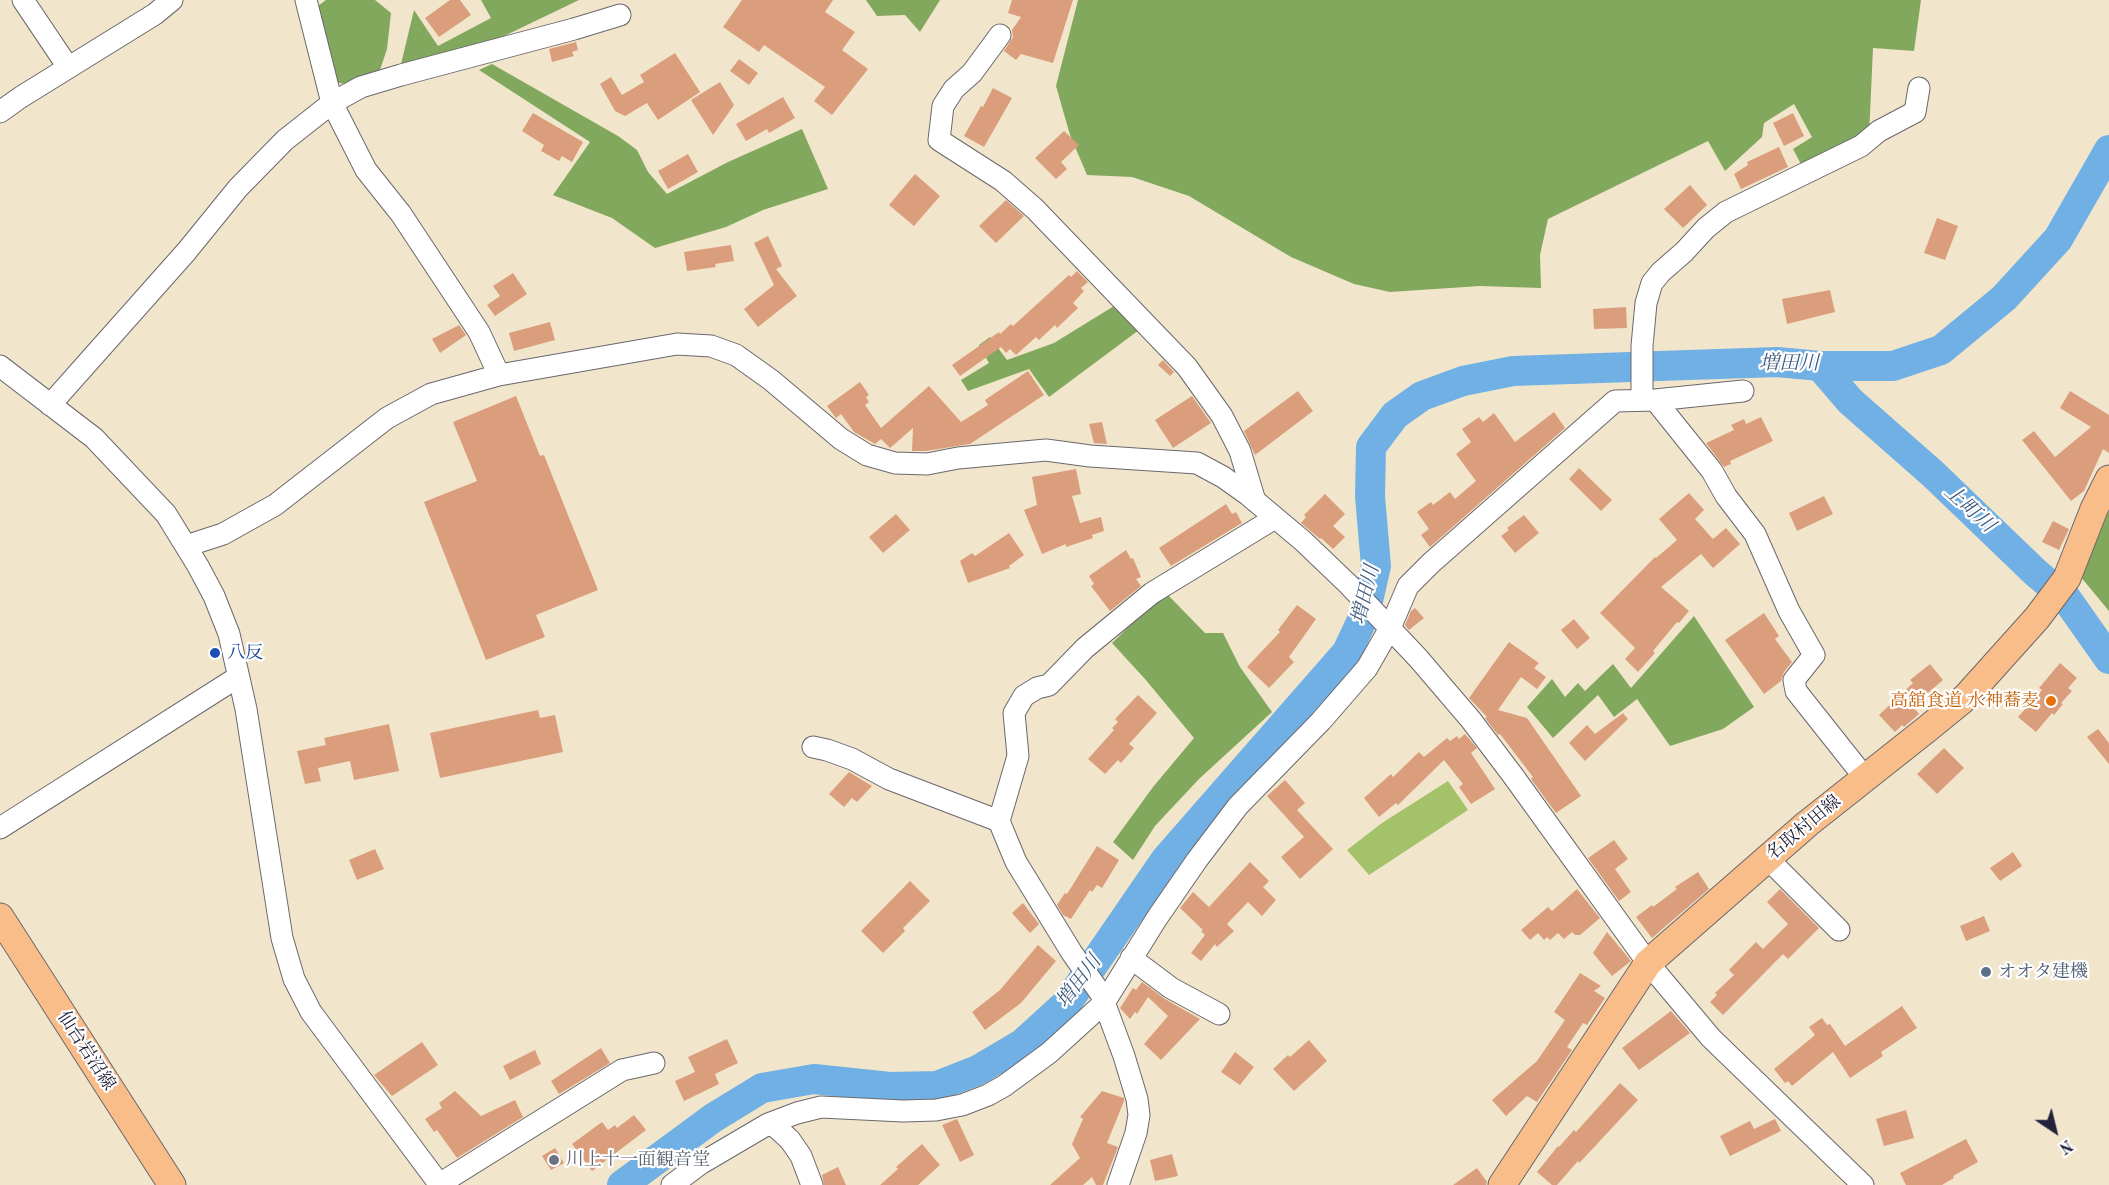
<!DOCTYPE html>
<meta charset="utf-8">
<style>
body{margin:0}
#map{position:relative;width:2109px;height:1185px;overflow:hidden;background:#f1e6cb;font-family:"Old Standard TT",serif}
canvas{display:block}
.north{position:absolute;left:2025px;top:1101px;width:60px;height:60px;-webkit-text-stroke:4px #fff;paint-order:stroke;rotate:145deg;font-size:16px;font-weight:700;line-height:24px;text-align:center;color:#22223b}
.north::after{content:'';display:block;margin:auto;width:21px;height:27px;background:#22223b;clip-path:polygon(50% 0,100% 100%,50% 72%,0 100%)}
</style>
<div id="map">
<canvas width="2109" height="1185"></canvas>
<div class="north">N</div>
</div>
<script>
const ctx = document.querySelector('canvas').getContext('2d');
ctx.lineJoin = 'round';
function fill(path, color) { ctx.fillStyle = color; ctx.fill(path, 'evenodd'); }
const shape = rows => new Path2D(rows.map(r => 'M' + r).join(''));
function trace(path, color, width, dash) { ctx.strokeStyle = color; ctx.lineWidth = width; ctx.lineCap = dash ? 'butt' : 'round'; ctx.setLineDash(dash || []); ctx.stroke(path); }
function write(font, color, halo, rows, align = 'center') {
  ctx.font = font + ' "Old Standard TT","Noto Serif JP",serif'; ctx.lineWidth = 4.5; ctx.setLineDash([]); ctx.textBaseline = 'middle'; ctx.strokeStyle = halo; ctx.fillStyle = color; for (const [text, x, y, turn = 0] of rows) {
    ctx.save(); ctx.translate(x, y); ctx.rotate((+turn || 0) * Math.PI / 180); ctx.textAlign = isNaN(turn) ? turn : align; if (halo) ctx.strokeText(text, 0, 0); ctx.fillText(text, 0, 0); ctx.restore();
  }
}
fill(shape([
 [1448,781,1468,810,1369,875,1347,850,1382,823]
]), '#a3c26a');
fill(shape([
 [326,0,375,0,391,13,387,49,380,70,346,84,339,83,332,78,318,6],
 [481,0,579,0,500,38,401,64,414,10,438,46,491,18],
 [866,0,940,0,920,32,905,15,877,16],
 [1078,0,1921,0,1914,51,1873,48,1869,136,1803,168,1793,149,1812,137,1794,104,1764,123,1762,137,1725,171,1708,141,1548,219,1540,255,1541,288,1480,286,1390,292,1354,284,1291,257,1189,196,1132,177,1087,175,1070,135,1056,86],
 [492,64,618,136,637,150,648,172,667,194,728,162,802,129,828,189,763,210,726,227,655,248,612,218,553,195,590,142,479,70],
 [1114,306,1139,330,1049,397,1029,369,968,391,961,380,989,363,979,345,990,337,1007,360,1054,343],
 [2109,511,2109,611,2080,576],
 [1165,592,1205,633,1223,633,1240,667,1272,712,1199,779,1155,826,1133,860,1113,842,1153,787,1194,738,1145,679,1112,643],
 [1694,616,1754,707,1723,729,1670,746,1637,699,1614,717,1598,695,1553,738,1527,707,1552,679,1565,697,1578,683,1585,691,1613,664,1631,688]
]), '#82a85e');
trace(shape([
 [1820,366,1850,401,1933,474,2036,573,2066,598,2109,659],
 [622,1185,713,1118,762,1088,814,1079,890,1087,937,1086,978,1070,1022,1044,1067,1003,1166,859,1347,652,1365,614,1376,566,1370,496,1371,447,1395,415,1422,396,1463,381,1513,371,1777,362,1820,366,1893,366,1941,350,2004,298,2058,239,2109,150]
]), '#70b0e4', 30);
fill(shape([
 [450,0,460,0,471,15,439,37,425,18],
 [742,0,833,0,825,12,855,32,842,50,868,69,832,115,814,101,825,87,764,45,759,52,723,27],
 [1012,0,1073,0,1053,63,1021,54,1016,60,1004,51,1013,37,1012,30,1021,17,1008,13],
 [576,42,578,50,572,52,574,56,552,62,549,49],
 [675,53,700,92,658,120,647,103,625,116,615,111,600,84,611,77,622,95,644,82,640,75],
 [739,59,758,73,749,85,730,71],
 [720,82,734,105,713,135,691,100],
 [993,88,1012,98,984,147,964,136,981,106,983,107],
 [783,97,795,118,769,133,767,129,746,141,736,124],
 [533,113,583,142,572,162,562,156,559,161,541,151,544,145,522,131],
 [1793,113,1804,136,1784,146,1773,123],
 [1064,131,1079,145,1061,162,1067,169,1056,179,1035,158],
 [1779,147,1788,167,1741,189,1734,174,1748,165,1747,162],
 [688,154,698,172,668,189,658,171],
 [915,174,940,196,914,226,889,205],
 [1690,185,1707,205,1683,228,1664,209],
 [1006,200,1024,216,996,243,979,226],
 [1937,218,1958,226,1945,260,1924,253],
 [768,236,782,266,776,269,797,296,758,327,744,309,774,285,754,243],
 [731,245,734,261,715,264,716,267,687,271,684,252],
 [1077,271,1088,282,1081,288,1084,291,1073,303,1078,308,1057,328,1055,325,1039,340,1036,337,1016,355,1010,349,1006,353,1001,347,960,376,952,365,999,332,1000,334,1011,324,1013,326,1069,275,1071,277],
 [513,273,527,294,495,316,487,305,500,296,493,286],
 [1830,290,1835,312,1787,324,1782,299],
 [1626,307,1627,328,1594,329,1593,309],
 [550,322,555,340,514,351,509,333],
 [459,325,466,335,440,353,432,339],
 [1163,360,1174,372,1170,376,1158,365],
 [1028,371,1044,395,970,444,926,451,912,451,913,428,890,448,881,439,875,444,854,432,841,414,836,418,827,406,860,382,869,395,866,397,869,402,865,405,881,428,929,386,961,422,988,405,985,400],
 [1298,391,1313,411,1255,455,1244,431],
 [2070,391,2109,415,2109,453,2103,449,2084,491,2071,501,2022,440,2034,431,2055,457,2091,427,2060,408],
 [516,396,540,456,544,455,598,590,536,615,545,637,486,660,424,502,477,481,453,422],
 [1192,396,1211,423,1173,448,1155,420],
 [1554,412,1565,428,1430,547,1421,535,1429,529,1417,512,1431,502,1433,505,1450,492,1455,499,1476,481,1456,454,1471,442,1462,429,1479,417,1483,422,1494,413,1515,442],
 [1761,417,1773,441,1730,461,1731,464,1724,467,1706,443,1734,430,1731,425,1744,419,1746,424],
 [1102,422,1107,444,1094,443,1089,424],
 [1579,468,1612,500,1601,511,1569,479],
 [1076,469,1081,494,1072,496,1080,523,1101,517,1104,531,1092,535,1093,538,1066,547,1066,544,1042,554,1024,510,1037,505,1032,477],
 [1689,493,1704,510,1695,519,1713,539,1726,528,1740,544,1713,568,1701,554,1661,587,1689,611,1679,623,1677,622,1653,651,1655,653,1638,672,1625,659,1635,648,1600,613,1655,557,1656,558,1677,540,1659,519],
 [1325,494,1345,514,1333,526,1345,537,1333,549,1321,538,1320,539,1301,523,1306,517,1304,515],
 [1824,496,1833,514,1797,531,1789,513],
 [1226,504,1232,514,1236,512,1242,523,1171,566,1159,548],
 [896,514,910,530,883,553,869,537],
 [1524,515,1539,533,1515,553,1501,536,1509,530,1507,528],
 [2053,521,2069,529,2059,550,2042,542],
 [1009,533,1024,555,1009,566,1010,568,968,583,960,561,972,553,975,556],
 [1126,550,1131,559,1133,558,1141,577,1136,579,1141,586,1110,611,1091,586,1094,584,1089,576],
 [1297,605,1316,619,1289,657,1294,662,1269,688,1247,667,1280,632,1278,630],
 [1415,608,1424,618,1409,630,1405,625,1411,611],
 [1764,613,1779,636,1775,639,1792,662,1784,672,1781,681,1764,694,1725,640],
 [1574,619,1590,638,1577,649,1561,630],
 [1509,642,1539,663,1534,668,1546,677,1537,689,1521,677,1498,710,1527,718,1581,796,1556,813,1531,779,1533,777,1500,734,1498,735,1485,718,1487,717,1469,698],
 [2060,663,2077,678,2068,688,2072,691,2061,703,2063,704,2054,715,2052,713,2036,732,2018,717,2042,690,2039,688],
 [1930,664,1943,680,1922,698,1924,700,1915,709,1919,714,1904,727,1902,725,1895,732,1879,715,1913,683,1910,680],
 [1138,695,1157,713,1129,744,1134,748,1121,763,1118,760,1105,774,1088,759,1114,730,1112,728,1118,722,1115,719],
 [538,710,540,718,555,715,563,752,440,778,430,733],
 [1623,713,1628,719,1585,761,1569,743,1587,725,1595,734],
 [389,724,399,771,354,780,350,761,318,768,321,781,305,784,297,751,326,745,324,738],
 [2098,729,2109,743,2109,764,2087,737],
 [1465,734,1477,748,1471,753,1495,789,1471,804,1459,787,1463,784,1444,760,1398,805,1396,803,1379,817,1364,798,1391,774,1393,777,1419,752,1424,757,1447,738,1450,741,1457,736,1459,739],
 [1944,748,1964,768,1937,794,1917,774],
 [849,772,872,786,857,802,852,798,844,807,829,794],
 [1285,780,1305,803,1297,810,1333,849,1300,879,1281,857,1304,837,1267,796],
 [1614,840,1628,859,1615,869,1631,892,1619,901,1588,858],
 [1097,846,1119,860,1102,888,1097,885,1092,892,1090,890,1071,919,1063,915,1057,905,1065,893,1067,894],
 [375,849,384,869,357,880,349,860],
 [2013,852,2022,866,2000,881,1990,868],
 [1250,862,1269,881,1263,887,1276,900,1262,916,1248,902,1227,924,1234,931,1217,947,1215,944,1201,961,1191,953,1205,935,1201,931,1203,930,1180,908,1193,892,1209,907],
 [1698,872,1709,889,1652,938,1636,917,1652,905,1653,907,1677,889,1675,887],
 [910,881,930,901,903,928,905,931,883,953,861,931],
 [1577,889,1600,918,1580,935,1575,935,1572,932,1564,939,1558,933,1550,940,1547,937,1544,940,1538,933,1530,940,1521,930,1548,907,1552,911],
 [1780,889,1819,928,1788,959,1783,954,1723,1015,1710,1002,1717,995,1715,993,1734,975,1729,970,1756,942,1763,949,1788,924,1767,902],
 [1023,903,1039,924,1030,933,1012,913],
 [1984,916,1990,931,1966,941,1960,926],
 [1607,932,1631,961,1612,976,1593,953],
 [1038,945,1056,961,1021,1003,985,1030,972,1012,1000,990],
 [1580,973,1601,986,1594,991,1605,998,1587,1025,1583,1023,1567,1047,1572,1050,1537,1102,1527,1096,1506,1116,1492,1100,1537,1061,1565,1020,1554,1012],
 [1142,982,1165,999,1200,1019,1161,1060,1144,1044,1168,1016,1148,997,1137,1014,1135,1012,1130,1019,1120,1008,1133,988,1136,990],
 [1902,1006,1917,1028,1881,1052,1883,1056,1850,1078,1833,1052,1792,1086,1788,1081,1785,1083,1774,1069,1815,1035,1809,1027,1822,1018,1827,1025,1830,1024,1845,1046],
 [1671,1011,1690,1033,1639,1070,1622,1048],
 [727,1039,738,1063,715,1074,719,1084,684,1101,675,1081,695,1072,688,1057],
 [1309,1040,1327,1061,1294,1091,1273,1069,1288,1055,1290,1057],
 [422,1042,438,1065,392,1096,374,1075],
 [601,1048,610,1063,559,1094,551,1081],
 [535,1050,541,1064,510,1080,503,1066],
 [1235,1052,1254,1067,1240,1085,1221,1072],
 [1620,1083,1638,1100,1584,1158,1579,1163,1578,1161,1557,1185,1552,1185,1537,1172,1558,1146,1559,1147,1574,1130,1576,1132],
 [455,1091,481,1116,515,1100,523,1117,457,1158,437,1130,434,1132,425,1119,442,1108,439,1103],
 [1102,1091,1124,1098,1124,1101,1107,1143,1118,1147,1103,1185,1096,1185,1092,1177,1083,1185,1050,1185,1080,1158,1072,1144,1083,1119,1080,1117],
 [1906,1110,1914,1138,1884,1146,1876,1119],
 [634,1115,646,1130,592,1171,572,1144,602,1122,608,1130,615,1125,617,1128],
 [957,1119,974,1155,960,1162,942,1125],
 [1775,1119,1781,1131,1730,1156,1720,1136,1750,1121,1754,1129],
 [1966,1139,1978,1162,1953,1176,1954,1178,1942,1185,1906,1185,1900,1173],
 [922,1144,940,1165,918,1185,880,1185,898,1169,896,1167],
 [555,1148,564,1163,551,1170,542,1156],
 [1172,1154,1178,1176,1155,1181,1150,1160],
 [838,1167,846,1185,824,1185,822,1175],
 [1477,1168,1487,1182,1486,1185,1453,1185]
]), '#db9e7d');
const minor = shape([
 [23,0,68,67],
 [306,0,332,103,366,170,401,214,479,332,499,375],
 [1000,35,972,73,954,89,943,106,939,140,1003,181,1035,209,1187,367,1222,416,1240,451,1255,501],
 [0,112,21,97,155,14,172,0],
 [0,366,94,438,166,514,198,566,214,596,229,634,246,709,282,938,294,979,311,1012,440,1185],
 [1642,400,1642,346,1646,303,1652,283,1661,272,1684,252,1706,228,1726,212,1861,146,1879,131,1915,112,1919,88],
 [1655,400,1743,391],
 [50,405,186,252,238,188,285,140,332,103,361,87,401,75,574,29,620,15],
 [186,546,223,534,275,505,387,418,431,394,499,375,677,344,711,346,736,355,771,380,841,439,867,455,895,463,927,464,958,458,1046,450,1090,456,1197,463,1223,477,1247,494,1303,541,1349,585,1418,658,1471,720,1514,777,1648,963,1711,1038,1863,1185],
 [813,747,827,750,852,759,889,779,999,821],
 [0,828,238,677],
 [1767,858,1839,930],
 [1131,958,1171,988,1219,1014],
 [768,1124,797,1113,821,1107,903,1111,936,1110,962,1105,988,1095,1004,1086,1049,1053,1104,1003,1157,918,1197,860,1238,806,1321,721,1367,668,1390,628,1408,586,1431,563,1615,401,1655,400,1712,471,1726,496,1755,534,1789,611,1814,655,1794,680,1796,691,1865,778],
 [438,1185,622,1070,654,1063],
 [672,1185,700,1164,768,1124,777,1128,790,1140,801,1156,812,1185],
 [1118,1185,1136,1133,1139,1115,1137,1099,1124,1056,1101,994,1072,953,1016,862,999,821,1018,756,1014,713,1024,696,1037,688,1049,685,1085,648,1152,593,1275,518]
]);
const major = shape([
 [0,917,172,1185],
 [1502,1185,1648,963,1807,824,1927,729,1966,697,2037,618,2067,578,2094,509,2109,479]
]);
trace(minor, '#6a676d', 23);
trace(major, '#6a676d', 29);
trace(minor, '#fff', 21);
trace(major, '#f9bd89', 27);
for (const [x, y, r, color] of [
 [215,653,6,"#1a4fb4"],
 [2051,701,6,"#e8710a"],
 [1986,972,6,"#5c6f8a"],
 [554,1160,6,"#6b7280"]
]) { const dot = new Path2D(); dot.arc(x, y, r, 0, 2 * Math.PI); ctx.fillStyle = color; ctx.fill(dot); trace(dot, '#fff', 2); }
write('18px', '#164399', '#fff', [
 ["八反",227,653]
], 'left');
write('18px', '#c56008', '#fff', [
 ["高舘食道 水神蕎麦",2039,701]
], 'right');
write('18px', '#22223b', '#fff', [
 ["名取村田線",1804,828,-40],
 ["仙台岩沼線",86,1051,57]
]);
write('18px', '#4e5e75', '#fff', [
 ["オオタ建機",1998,972]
], 'left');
write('18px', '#5b616d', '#fff', [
 ["川上十一面観音堂",566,1160]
], 'left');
write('italic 20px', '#415b7f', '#fff', [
 ["増田川",1789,364],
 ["上町川",1969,509,42],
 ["増田川",1366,595,-76],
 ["増田川",1079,982,-53]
]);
</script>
